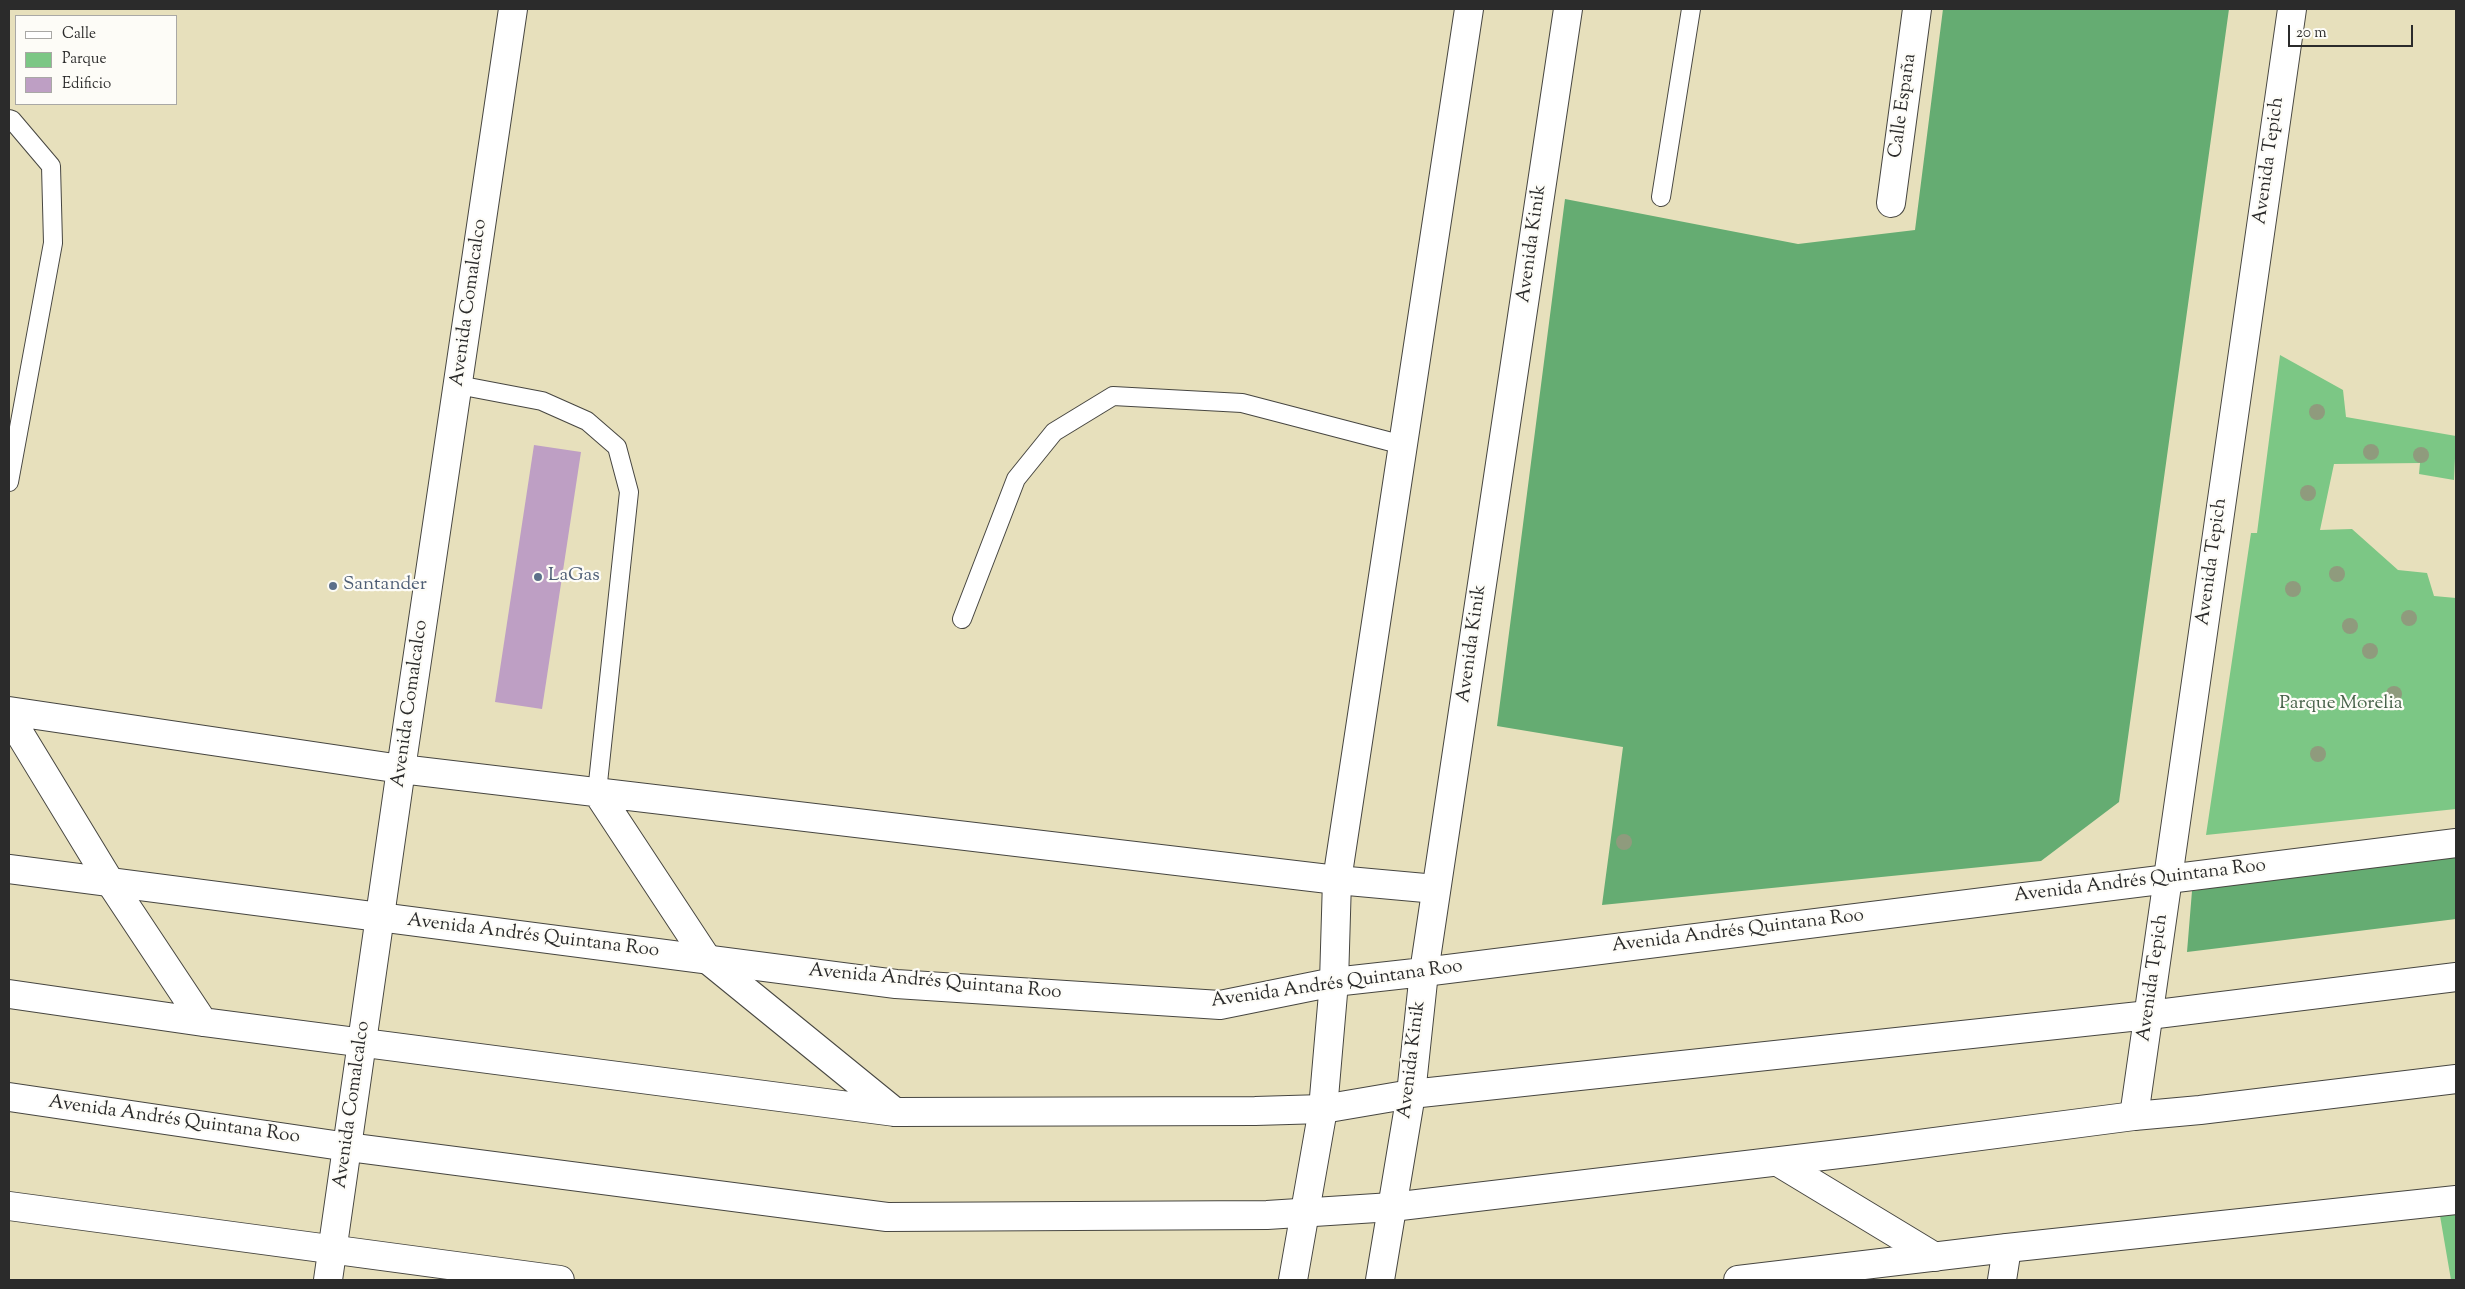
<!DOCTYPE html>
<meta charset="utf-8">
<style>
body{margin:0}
#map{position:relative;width:2465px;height:1289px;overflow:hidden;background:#e7e0bc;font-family:"Sorts Mill Goudy",serif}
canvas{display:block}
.frame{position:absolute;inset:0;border:10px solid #2b2b2b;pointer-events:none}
.legend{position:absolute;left:15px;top:15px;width:162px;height:90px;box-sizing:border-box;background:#fdfcf7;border:1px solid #a9a8a5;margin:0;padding:6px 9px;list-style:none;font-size:15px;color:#2b2b2b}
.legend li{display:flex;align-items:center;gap:10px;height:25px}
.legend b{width:25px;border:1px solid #a9a8a5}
.scale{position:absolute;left:2288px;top:25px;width:125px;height:22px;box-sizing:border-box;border:2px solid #2b2b2b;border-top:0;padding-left:6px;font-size:15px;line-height:18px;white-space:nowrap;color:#2b2b2b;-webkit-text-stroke:4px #fdfcf7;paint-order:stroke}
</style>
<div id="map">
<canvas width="2465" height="1289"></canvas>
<div class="frame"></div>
<ul class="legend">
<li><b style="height:6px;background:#fff"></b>Calle</li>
<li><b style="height:14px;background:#7cc785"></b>Parque</li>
<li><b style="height:14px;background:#be9fc4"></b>Edificio</li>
</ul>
<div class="scale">20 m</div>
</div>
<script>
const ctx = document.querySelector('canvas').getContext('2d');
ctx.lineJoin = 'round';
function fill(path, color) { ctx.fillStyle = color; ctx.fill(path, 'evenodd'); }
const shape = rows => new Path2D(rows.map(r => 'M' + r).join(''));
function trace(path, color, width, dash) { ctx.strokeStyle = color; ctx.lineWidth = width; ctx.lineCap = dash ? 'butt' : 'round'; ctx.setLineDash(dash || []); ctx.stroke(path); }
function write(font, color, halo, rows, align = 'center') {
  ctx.font = font + ' "Sorts Mill Goudy",serif'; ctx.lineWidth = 4.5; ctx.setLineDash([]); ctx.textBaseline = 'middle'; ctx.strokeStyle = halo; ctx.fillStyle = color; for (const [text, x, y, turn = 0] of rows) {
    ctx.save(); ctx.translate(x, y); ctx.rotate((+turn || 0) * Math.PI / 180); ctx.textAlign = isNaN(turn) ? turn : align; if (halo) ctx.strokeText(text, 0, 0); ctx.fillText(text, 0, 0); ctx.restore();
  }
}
fill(shape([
 [2280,355,2343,390,2346,417,2456,436,2454,480,2419,474,2420,463,2334,464,2320,530,2352,529,2398,570,2427,573,2434,596,2456,598,2456,809,2206,835,2251,533,2257,533],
 [2456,1208,2456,1280,2451,1280,2439,1210]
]), '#7cc785');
fill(shape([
 [1943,9,2229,9,2119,802,2041,861,1602,905,1623,747,1497,726,1565,199,1798,244,1915,230],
 [2456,854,2456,919,2187,952,2192,891,2283,877]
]), '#65ac72');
fill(shape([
 [534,445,581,452,542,709,495,702]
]), '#be9fc4');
const lane = shape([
 [9,119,12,120,51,166,53,243,9,482],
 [1661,197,1691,9],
 [458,385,542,401,587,421,617,447,629,492,597,792],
 [962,619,1016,479,1054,432,1113,396,1242,403,1403,445]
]);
const street = shape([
 [1891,203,1917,9],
 [9,711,401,769,1337,880,1436,889],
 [9,716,110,882],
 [597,792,707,959],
 [1424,972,2456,843],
 [328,1280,401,769,513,9],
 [2002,1280,2007,1248]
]);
const secondary = shape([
 [9,869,896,984,1220,1005,1334,982,1424,972],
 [2134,1116,2292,9],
 [9,1206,560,1280],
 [1293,1280,1323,1109,1334,982,1337,880,1469,9],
 [1380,1280,1411,1094,1424,972,1568,9],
 [1738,1280,2007,1248,2456,1200]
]);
const primary = shape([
 [110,882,203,1022],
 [707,959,895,1112],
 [9,994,203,1022,895,1112,1255,1111,1323,1109,1411,1094,2149,1015,2456,977],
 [9,1097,348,1147,887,1217,1267,1215,1392,1207,1873,1150,2134,1116,2200,1110,2456,1079],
 [1778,1162,1935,1257]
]);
trace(lane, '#474641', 20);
trace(street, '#474641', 30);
trace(secondary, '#474641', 30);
trace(primary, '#474641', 30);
trace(lane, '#fff', 18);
trace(street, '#fff', 28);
trace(secondary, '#fff', 28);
trace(primary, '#fff', 28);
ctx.fillStyle = '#8f9b7d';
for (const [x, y] of [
 [2317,412],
 [2371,452],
 [2421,455],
 [2308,493],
 [2337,574],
 [2293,589],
 [2409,618],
 [2350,626],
 [2370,651],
 [2394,694],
 [2318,754],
 [1624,842]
]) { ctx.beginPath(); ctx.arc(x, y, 8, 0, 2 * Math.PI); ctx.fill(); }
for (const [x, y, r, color] of [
 [538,577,5,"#5c6f8a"],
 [333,586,5,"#5c6f8a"]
]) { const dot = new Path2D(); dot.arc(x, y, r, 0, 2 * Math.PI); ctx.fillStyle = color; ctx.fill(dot); trace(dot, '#fdfcf7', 2); }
write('19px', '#2b2b2b', '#fdfcf7', [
 ["Calle España",1904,106,-82],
 ["Avenida Tepich",2270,161,-82],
 ["Avenida Kinik",1533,244,-82],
 ["Avenida Comalcalco",470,303,-82],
 ["Avenida Tepich",2213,562,-82],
 ["Avenida Kinik",1473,644,-82],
 ["Avenida Comalcalco",411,704,-82],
 ["Avenida Andrés Quintana Roo",2140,882,-7],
 ["Avenida Andrés Quintana Roo",1738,932,-7],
 ["Avenida Andrés Quintana Roo",533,937,7],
 ["Avenida Tepich",2154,978,-82],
 ["Avenida Andrés Quintana Roo",935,983,5],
 ["Avenida Andrés Quintana Roo",1337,985,-8],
 ["Avenida Kinik",1413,1060,-83],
 ["Avenida Comalcalco",353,1105,-82],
 ["Avenida Andrés Quintana Roo",174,1121,8]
]);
write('19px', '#4e5e75', '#fdfcf7', [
 ["LaGas",548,577],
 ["Santander",343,586]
], 'left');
write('19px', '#47624a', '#fdfcf7', [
 ["Parque Morelia",2341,705]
]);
</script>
